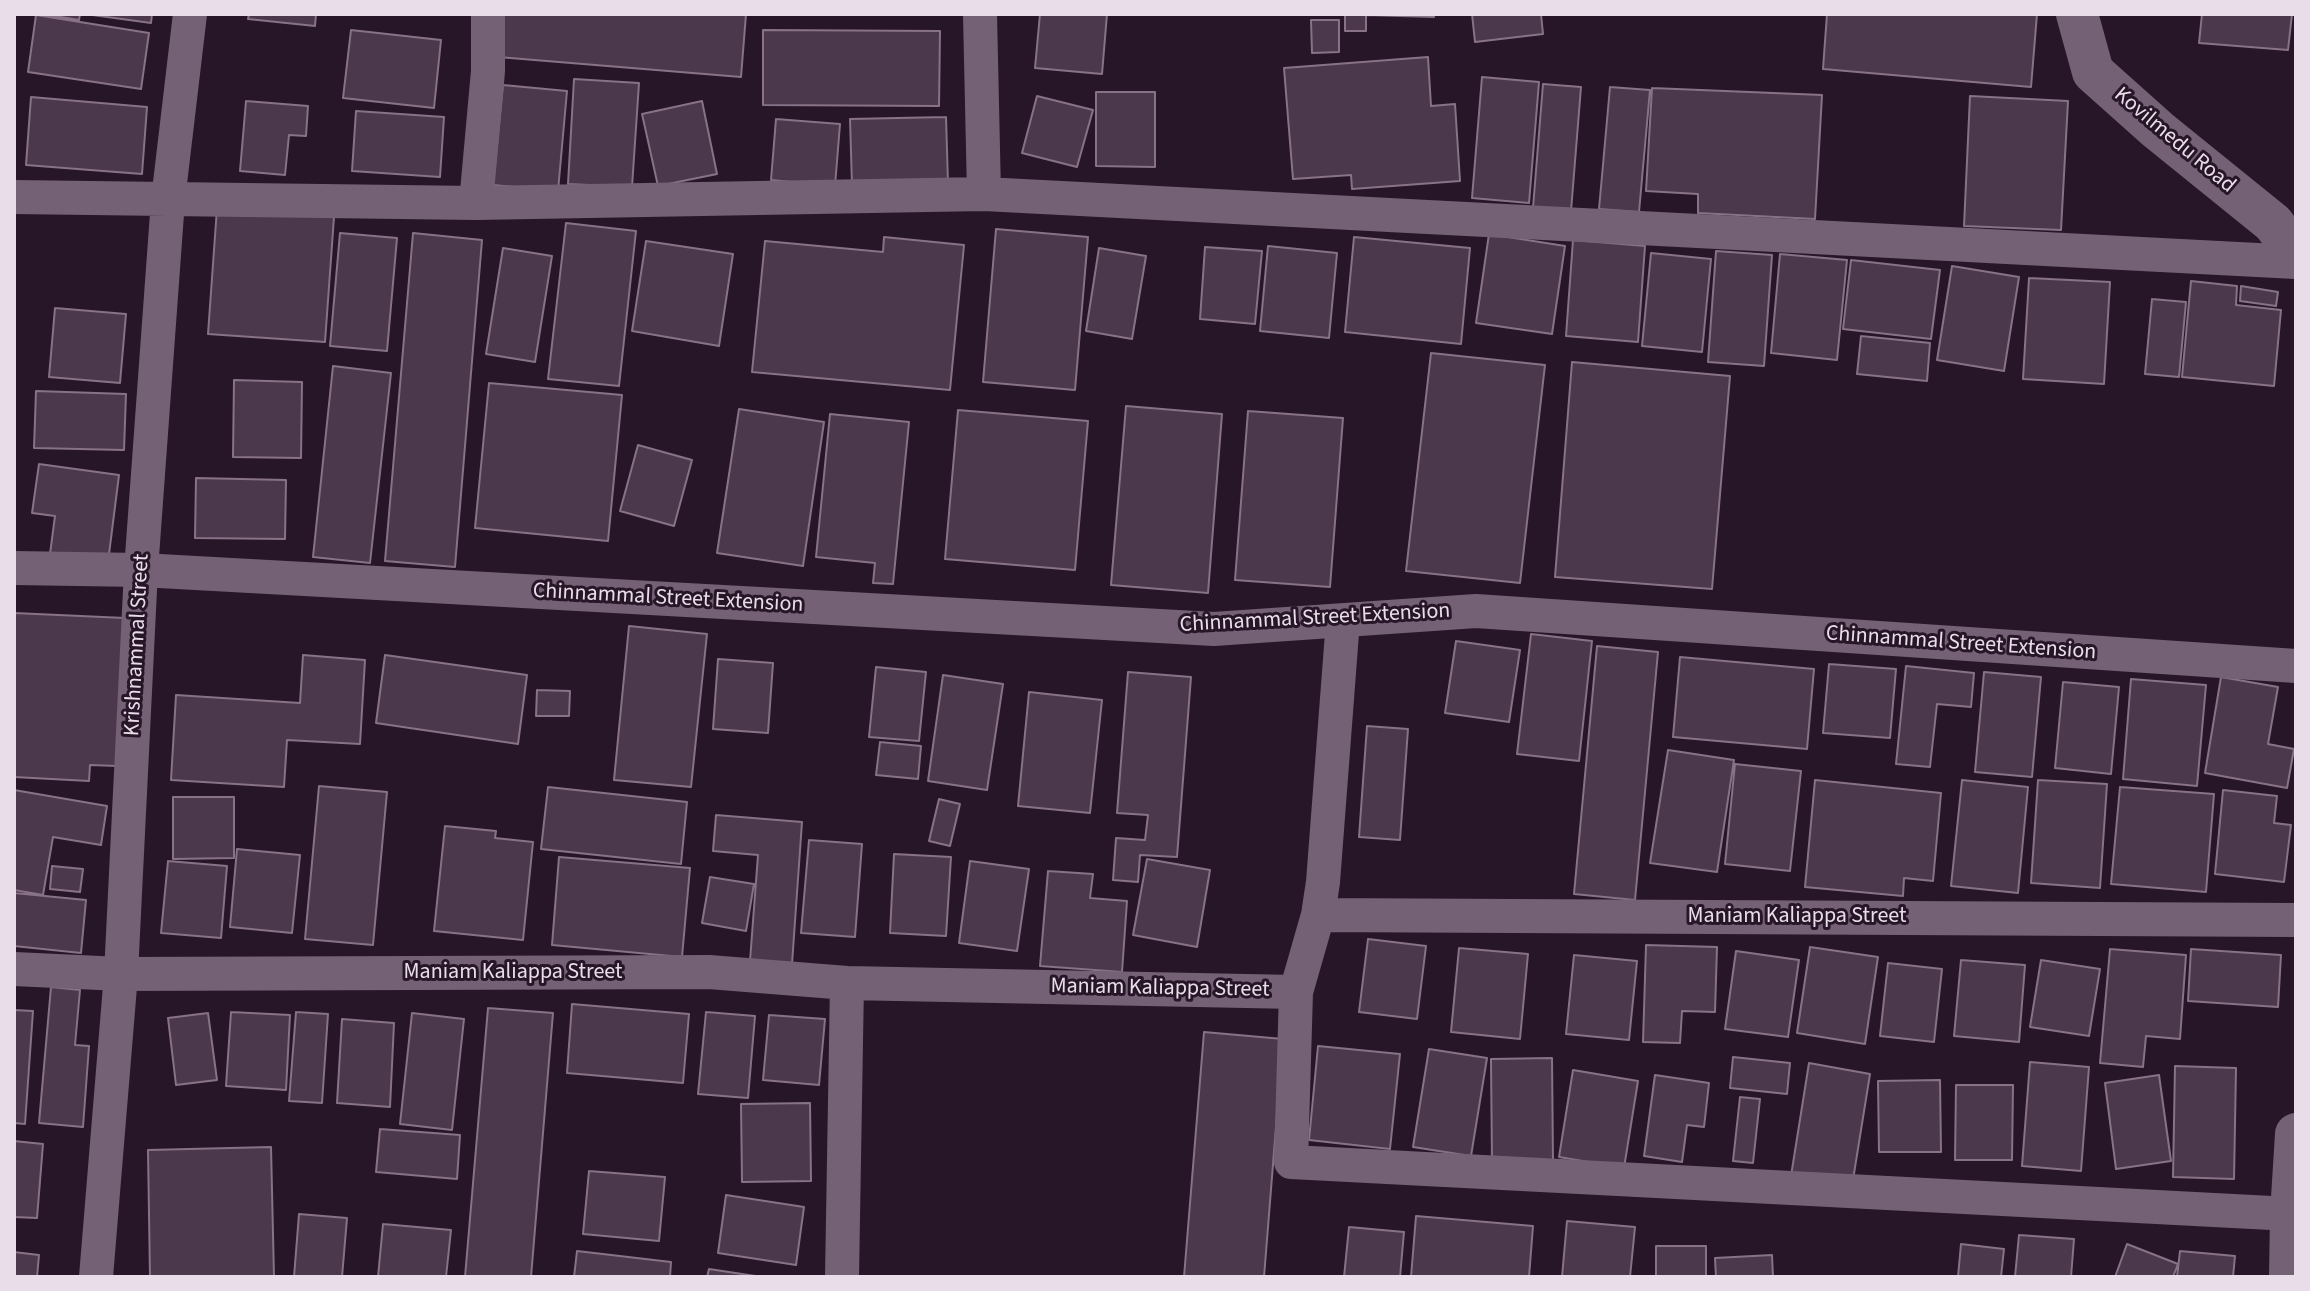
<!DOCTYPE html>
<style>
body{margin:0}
#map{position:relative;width:2310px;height:1291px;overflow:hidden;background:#271628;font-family:"Source Sans 3",sans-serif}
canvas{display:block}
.frame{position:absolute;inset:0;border:16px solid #e9dde9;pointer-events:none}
</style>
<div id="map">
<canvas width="2310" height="1291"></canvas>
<div class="frame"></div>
</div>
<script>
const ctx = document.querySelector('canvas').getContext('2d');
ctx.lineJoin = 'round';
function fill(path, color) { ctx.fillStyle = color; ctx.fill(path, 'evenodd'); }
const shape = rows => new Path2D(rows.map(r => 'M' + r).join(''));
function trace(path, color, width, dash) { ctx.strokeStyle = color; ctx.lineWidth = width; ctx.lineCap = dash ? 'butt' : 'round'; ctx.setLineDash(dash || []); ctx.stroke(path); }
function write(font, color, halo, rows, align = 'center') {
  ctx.font = font + ' "Source Sans 3",sans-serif'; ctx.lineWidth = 6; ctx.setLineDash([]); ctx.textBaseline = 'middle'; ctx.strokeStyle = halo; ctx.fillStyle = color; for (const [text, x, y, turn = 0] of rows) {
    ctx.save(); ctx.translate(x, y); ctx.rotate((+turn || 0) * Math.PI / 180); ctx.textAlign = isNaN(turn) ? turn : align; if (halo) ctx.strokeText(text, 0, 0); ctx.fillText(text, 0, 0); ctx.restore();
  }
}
const building = shape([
 [42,14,80,14,79,20,42,14],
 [85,14,152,14,151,23,85,14],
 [249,14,316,14,315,26,248,19,249,14],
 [501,14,746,14,741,77,498,57,501,14],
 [1040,14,1107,14,1102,74,1035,68,1040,14],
 [1345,14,1434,14,1434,17,1366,15,1366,31,1345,31,1345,14],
 [1472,14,1541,14,1543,34,1475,42,1472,14],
 [1827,14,2037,14,2031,87,1823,69,1827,14],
 [2202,14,2292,14,2288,50,2199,43,2202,14],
 [36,15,149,33,141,89,28,72,36,15],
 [1311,20,1339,20,1339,52,1312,53,1311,20],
 [351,30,441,40,434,108,343,98,351,30],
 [763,30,940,31,939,106,763,105,763,30],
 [1428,57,1431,106,1455,104,1460,181,1352,189,1351,175,1293,179,1284,68,1428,57],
 [1482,77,1539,82,1529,203,1472,198,1482,77],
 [574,79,639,83,632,187,568,184,574,79],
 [1543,84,1581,87,1571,211,1533,208,1543,84],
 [503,85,567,91,558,191,493,185,503,85],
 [1610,87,1650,90,1639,212,1599,209,1610,87],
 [1652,88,1822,95,1815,219,1698,213,1698,194,1646,191,1652,88],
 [1096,92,1155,92,1155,167,1096,166,1096,92],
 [1037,96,1093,110,1077,167,1022,153,1037,96],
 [1970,96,2068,101,2061,230,1964,226,1970,96],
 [31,97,147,107,142,174,26,165,31,97],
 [246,101,308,106,306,136,289,135,285,175,240,171,246,101],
 [702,101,717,174,658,186,642,114,702,101],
 [356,111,444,117,440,177,352,171,356,111],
 [946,117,948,183,852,185,850,119,946,117],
 [776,119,840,124,835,186,771,180,776,119],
 [217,208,334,217,325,342,208,334,217,208],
 [566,223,636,231,619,386,548,379,566,223],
 [996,229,1088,237,1075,390,983,382,996,229],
 [340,233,397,238,387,351,330,346,340,233],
 [413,233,482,240,455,567,385,561,413,233],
 [1489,234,1565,246,1552,334,1476,323,1489,234],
 [884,237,964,245,950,390,752,372,765,241,883,252,884,237],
 [1354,237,1470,248,1461,344,1345,332,1354,237],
 [1573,240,1645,246,1638,342,1566,336,1573,240],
 [646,241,733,254,719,346,632,331,646,241],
 [1268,246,1337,253,1329,338,1260,331,1268,246],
 [1205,247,1262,251,1255,324,1200,319,1205,247],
 [503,248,552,256,535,362,486,354,503,248],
 [1099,248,1146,256,1132,339,1086,331,1099,248],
 [1716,251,1772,255,1764,366,1708,362,1716,251],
 [1651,253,1711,259,1702,352,1642,346,1651,253],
 [1780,254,1847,260,1837,360,1771,353,1780,254],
 [1851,260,1940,270,1931,339,1843,329,1851,260],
 [1952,266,2019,277,2004,371,1937,360,1952,266],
 [2029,278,2110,282,2104,384,2023,379,2029,278],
 [2191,281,2237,286,2236,305,2281,310,2274,386,2182,377,2191,281],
 [2241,286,2278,292,2276,306,2240,301,2241,286],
 [2152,299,2186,302,2179,377,2145,374,2152,299],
 [55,308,126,314,120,383,49,377,55,308],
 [1861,336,1930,343,1927,381,1857,374,1861,336],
 [1431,353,1545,365,1520,583,1406,571,1431,353],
 [1572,362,1730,376,1712,589,1555,577,1572,362],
 [333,366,391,373,370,563,313,557,333,366],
 [234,380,302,382,301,458,233,457,234,380],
 [489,383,622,395,608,541,475,528,489,383],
 [36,391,126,394,124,450,34,448,36,391],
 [1126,406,1222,414,1208,593,1111,585,1126,406],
 [739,409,824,422,803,566,717,553,739,409],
 [958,410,1088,421,1075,570,945,559,958,410],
 [1248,411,1343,418,1330,587,1235,580,1248,411],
 [830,414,909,422,893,584,873,583,875,563,816,557,830,414],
 [638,445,692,460,674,526,620,511,638,445],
 [39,464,119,475,108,562,50,554,55,516,32,513,39,464],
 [196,478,286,480,285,539,195,538,196,478],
 [14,613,125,618,117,766,90,765,89,781,14,777,14,613],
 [629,626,707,634,691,787,614,780,629,626],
 [1531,634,1592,641,1579,761,1517,754,1531,634],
 [1456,641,1520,650,1509,722,1445,713,1456,641],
 [1597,646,1658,652,1635,900,1574,894,1597,646],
 [303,655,365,660,360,744,287,740,284,787,171,780,176,695,300,703,303,655],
 [385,655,527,675,518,744,376,723,385,655],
 [1680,657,1814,669,1807,749,1673,737,1680,657],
 [718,659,773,663,768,733,713,729,718,659],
 [1829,664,1896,669,1890,738,1823,733,1829,664],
 [1906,666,1974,673,1971,707,1937,704,1930,767,1896,764,1906,666],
 [876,667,926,672,919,741,869,737,876,667],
 [1128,672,1191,677,1177,857,1140,855,1138,882,1113,880,1116,838,1145,840,1148,815,1117,813,1128,672],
 [1984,672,2041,677,2032,777,1975,772,1984,672],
 [943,675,1003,684,987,790,928,781,943,675],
 [2221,677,2278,687,2268,744,2294,749,2287,788,2205,773,2221,677],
 [2131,679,2206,685,2197,786,2123,779,2131,679],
 [2063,682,2119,687,2111,774,2055,768,2063,682],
 [537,690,570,691,569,716,536,716,537,690],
 [1029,692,1102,700,1090,813,1018,806,1029,692],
 [1367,726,1408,729,1400,840,1359,837,1367,726],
 [880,742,921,746,918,779,876,775,880,742],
 [1668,750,1734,760,1717,872,1650,863,1668,750],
 [1735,764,1801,771,1790,871,1725,864,1735,764],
 [1815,780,1941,793,1933,881,1904,878,1903,896,1805,887,1815,780],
 [1962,780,2028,787,2018,893,1951,886,1962,780],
 [2038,780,2107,784,2100,888,2031,883,2038,780],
 [319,786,387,792,373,945,305,939,319,786],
 [548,787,687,802,681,864,541,849,548,787],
 [2120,787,2214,794,2206,892,2111,884,2120,787],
 [14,790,107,806,101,845,53,837,43,895,14,890,14,790],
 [2223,790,2277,796,2274,823,2291,825,2284,882,2215,874,2223,790],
 [173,797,234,797,234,858,173,859,173,797],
 [939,799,960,804,950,846,929,841,939,799],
 [716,815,802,822,792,964,750,961,758,855,713,851,716,815],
 [445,826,496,831,495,838,533,842,523,940,434,931,445,826],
 [809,840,862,844,855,937,801,933,809,840],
 [237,849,300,855,292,933,230,927,237,849],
 [894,854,951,857,946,936,890,933,894,854],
 [559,857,690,868,682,957,552,945,559,857],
 [1147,859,1210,870,1197,947,1133,935,1147,859],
 [168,861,227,866,221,938,161,933,168,861],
 [970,861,1029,869,1017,951,959,943,970,861],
 [52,866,83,869,80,892,50,889,52,866],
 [1048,871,1093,874,1090,898,1127,901,1122,972,1040,966,1048,871],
 [710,877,754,884,746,931,702,923,710,877],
 [14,893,86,900,81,953,14,946,14,893],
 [1368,939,1426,946,1417,1019,1359,1012,1368,939],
 [1646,945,1717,947,1715,1012,1682,1011,1680,1043,1643,1042,1646,945],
 [1810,947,1878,957,1865,1044,1797,1033,1810,947],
 [1459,948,1528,954,1520,1039,1451,1032,1459,948],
 [2110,949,2186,955,2180,1039,2146,1036,2143,1067,2100,1063,2110,949],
 [2191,949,2281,955,2278,1007,2188,1001,2191,949],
 [1736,951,1799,960,1788,1037,1725,1029,1736,951],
 [1574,955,1637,961,1629,1040,1566,1034,1574,955],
 [1961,960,2025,965,2019,1042,1954,1036,1961,960],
 [2041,960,2100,969,2089,1036,2030,1027,2041,960],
 [1888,963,1942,969,1934,1042,1880,1036,1888,963],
 [51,987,80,990,75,1045,89,1046,83,1127,39,1123,51,987],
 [572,1004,689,1014,683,1083,567,1073,572,1004],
 [488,1008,553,1013,531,1277,465,1277,488,1008],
 [14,1010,33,1011,25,1124,14,1123,14,1010],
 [231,1012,290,1015,286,1090,226,1086,231,1012],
 [296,1012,328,1014,322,1103,289,1101,296,1012],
 [706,1012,755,1016,748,1098,698,1094,706,1012],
 [208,1013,217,1080,176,1085,168,1018,208,1013],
 [412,1013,464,1019,452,1130,400,1124,412,1013],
 [769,1015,825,1019,819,1085,763,1080,769,1015],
 [342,1019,394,1023,390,1107,337,1103,342,1019],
 [1204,1032,1283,1039,1264,1277,1184,1277,1204,1032],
 [1318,1046,1400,1054,1390,1149,1309,1140,1318,1046],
 [1429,1049,1487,1058,1471,1156,1413,1147,1429,1049],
 [1733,1057,1790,1063,1787,1094,1730,1088,1733,1057],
 [1552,1058,1553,1163,1492,1164,1491,1059,1552,1058],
 [2030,1062,2089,1067,2081,1171,2022,1166,2030,1062],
 [1809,1063,1870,1074,1852,1186,1791,1176,1809,1063],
 [2175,1066,2236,1068,2234,1179,2173,1177,2175,1066],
 [1573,1070,1638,1081,1624,1168,1559,1157,1573,1070],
 [1655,1075,1709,1083,1704,1127,1687,1125,1682,1162,1644,1156,1655,1075],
 [2159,1075,2171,1161,2116,1169,2105,1083,2159,1075],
 [1940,1080,1941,1152,1879,1152,1878,1081,1940,1080],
 [1956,1085,2013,1085,2012,1160,1955,1160,1956,1085],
 [1740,1097,1760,1099,1753,1163,1733,1161,1740,1097],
 [810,1103,811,1181,742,1182,741,1104,810,1103],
 [380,1129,460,1135,457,1179,376,1172,380,1129],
 [14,1141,43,1144,37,1218,14,1217,14,1141],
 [271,1147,274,1277,150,1277,148,1150,271,1147],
 [589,1171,665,1177,659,1241,583,1234,589,1171],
 [726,1195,804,1207,796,1265,718,1253,726,1195],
 [299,1214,347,1218,342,1277,294,1277,299,1214],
 [1416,1216,1533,1226,1529,1277,1411,1277,1416,1216],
 [1567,1221,1635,1227,1630,1277,1562,1277,1567,1221],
 [383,1224,451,1230,446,1277,378,1277,383,1224],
 [1349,1227,1404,1232,1400,1277,1344,1277,1349,1227],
 [2019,1235,2074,1239,2071,1277,2015,1277,2019,1235],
 [1961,1244,2004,1249,2001,1277,1958,1277,1961,1244],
 [2127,1244,2178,1264,2173,1277,2115,1277,2127,1244],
 [1656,1246,1706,1246,1706,1277,1656,1277,1656,1246],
 [577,1251,671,1262,670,1277,574,1277,577,1251],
 [2180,1251,2235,1256,2233,1277,2177,1277,2180,1251],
 [14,1252,39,1255,37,1277,14,1277,14,1252],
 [1772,1255,1773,1277,1716,1277,1715,1258,1772,1255],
 [709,1269,762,1277,707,1277,709,1269]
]);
fill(building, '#4b384c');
trace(building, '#877288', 2);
trace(shape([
 [980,14,984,194],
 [14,197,476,203,984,194,2296,262],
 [476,203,488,71,488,14],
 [14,568,141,570,1214,629,1476,611,2296,666],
 [1318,915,1323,882,1343,620],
 [14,969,121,974,709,972,847,983,1296,992,1318,915,2296,920],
 [1296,992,1291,1162,2291,1214],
 [96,1277,121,974,141,570,168,200,190,14],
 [842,1277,847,983]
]), '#756176', 34);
trace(shape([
 [2077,14,2093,72,2158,130,2273,223,2296,253],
 [2290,1277,2291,1214,2296,1134]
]), '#756176', 42);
write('22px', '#e9dde9', '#271628', [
 ["Kovilmedu Road",2174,141,40],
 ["Chinnammal Street Extension",668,599,3],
 ["Chinnammal Street Extension",1315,619,-3],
 ["Chinnammal Street Extension",1961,644,4],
 ["Krishnammal Street",138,645,-87],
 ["Maniam Kaliappa Street",1797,917],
 ["Maniam Kaliappa Street",513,973],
 ["Maniam Kaliappa Street",1160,989,1]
]);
</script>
